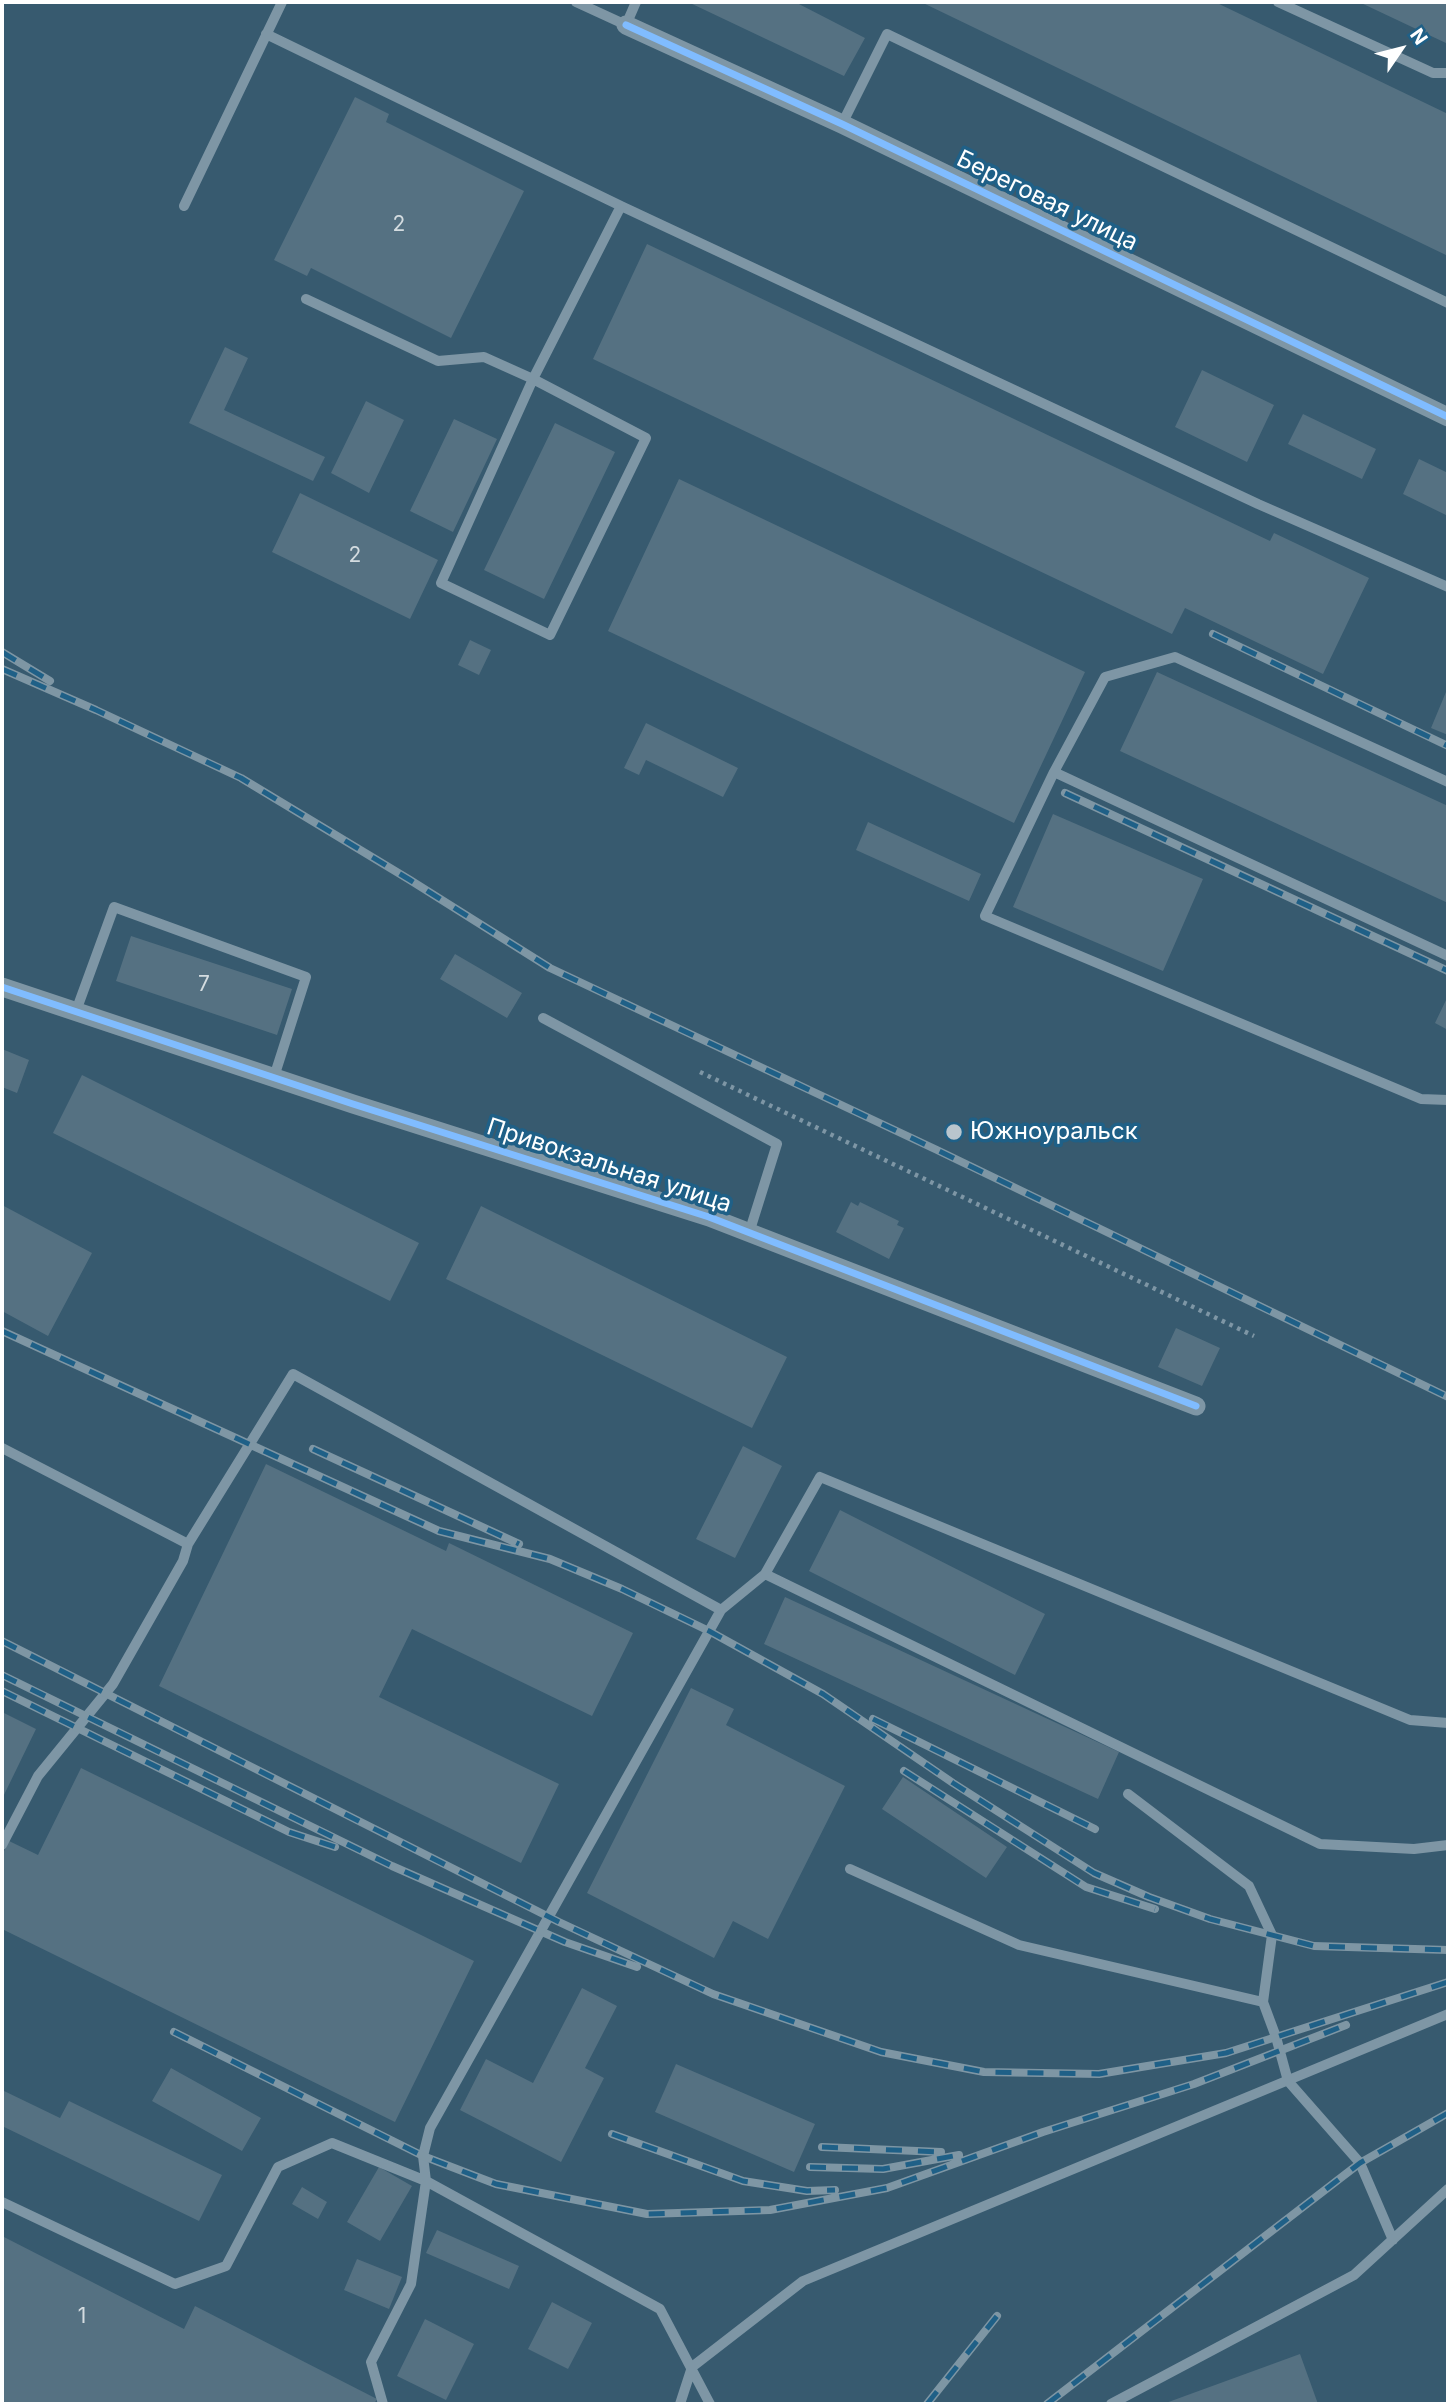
<!DOCTYPE html>
<meta charset="utf-8">
<style>
body{margin:0}
#map{position:relative;width:1450px;height:2406px;overflow:hidden;background:#375a6f;font-family:Inter,sans-serif}
canvas{display:block}
.frame{position:absolute;inset:0;border:4px solid #fff;pointer-events:none}
.north{position:absolute;left:1366px;top:14px;width:70px;height:70px;-webkit-text-stroke:5px #1f6087;paint-order:stroke;rotate:55deg;font-size:19px;font-weight:700;line-height:28px;text-align:center;color:#fff}
.north::after{content:'';display:block;margin:auto;width:24px;height:32px;background:#fff;clip-path:polygon(50% 0,100% 100%,50% 72%,0 100%)}
</style>
<div id="map">
<canvas width="1450" height="2406"></canvas>
<div class="frame"></div>
<div class="north">N</div>
</div>
<script>
const ctx = document.querySelector('canvas').getContext('2d');
ctx.lineJoin = 'round';
function fill(path, color) { ctx.fillStyle = color; ctx.fill(path, 'evenodd'); }
const shape = rows => new Path2D(rows.map(r => 'M' + r).join(''));
function trace(path, color, width, dash) { ctx.strokeStyle = color; ctx.lineWidth = width; ctx.lineCap = dash ? 'butt' : 'round'; ctx.setLineDash(dash || []); ctx.stroke(path); }
function write(font, color, halo, rows, align = 'center') {
  ctx.font = font + ' Inter,sans-serif'; ctx.lineWidth = 7; ctx.setLineDash([]); ctx.textBaseline = 'middle'; ctx.strokeStyle = halo; ctx.fillStyle = color; for (const [text, x, y, turn = 0] of rows) {
    ctx.save(); ctx.translate(x, y); ctx.rotate((+turn || 0) * Math.PI / 180); ctx.textAlign = isNaN(turn) ? turn : align; if (halo) ctx.strokeText(text, 0, 0); ctx.fillText(text, 0, 0); ctx.restore();
  }
}
fill(shape([
 [688,2,795,2,865,38,844,76],
 [921,2,1215,2,1448,114,1448,256],
 [1359,2,1448,2,1448,44],
 [355,97,389,114,386,122,524,191,451,338,311,268,307,276,274,260],
 [647,244,1270,541,1274,533,1369,578,1323,674,1185,608,1172,634,593,359],
 [225,347,248,358,224,410,325,457,313,481,189,423],
 [1202,370,1274,405,1247,462,1175,427],
 [366,401,404,420,369,493,331,473],
 [1303,414,1376,449,1362,479,1288,444],
 [454,419,497,439,453,532,410,511],
 [555,423,615,452,544,599,484,570],
 [1419,459,1448,473,1448,516,1403,494],
 [679,479,1085,672,1014,823,608,631],
 [300,493,438,560,410,619,272,552],
 [470,640,491,650,479,675,458,665],
 [1157,672,1448,806,1448,903,1120,751],
 [1446,692,1448,693,1448,735,1431,728],
 [646,723,738,768,723,797,646,760,639,775,624,768],
 [1053,814,1203,879,1163,971,1013,907],
 [868,822,981,874,969,901,856,850],
 [131,936,292,989,277,1035,116,981],
 [455,954,522,993,507,1018,440,979],
 [1448,996,1448,1030,1435,1023],
 [2,1049,29,1060,17,1093,2,1087],
 [82,1075,419,1243,390,1301,53,1133],
 [851,1202,858,1206,860,1202,899,1221,897,1225,904,1228,889,1259,836,1232],
 [2,1205,92,1253,48,1336,2,1311],
 [481,1206,787,1357,752,1428,446,1279],
 [1176,1328,1220,1348,1202,1386,1158,1367],
 [743,1446,782,1466,735,1558,696,1539],
 [266,1464,446,1551,449,1543,633,1633,592,1716,412,1629,379,1697,559,1784,521,1863,159,1686],
 [840,1510,1045,1614,1015,1675,809,1571],
 [785,1597,1119,1752,1098,1799,764,1644],
 [691,1688,734,1709,726,1725,845,1786,768,1939,733,1921,714,1958,587,1893],
 [2,1712,36,1729,2,1799],
 [81,1768,474,1961,395,2122,2,1929,2,1855,9,1841,38,1855],
 [903,1777,1007,1847,986,1878,882,1809],
 [582,1988,617,2006,585,2068,604,2078,561,2162,460,2110,486,2059,533,2083],
 [676,2064,815,2124,794,2172,655,2112],
 [171,2068,261,2118,242,2151,152,2101],
 [2,2090,60,2118,69,2101,222,2175,199,2221,2,2126],
 [379,2167,412,2186,380,2241,347,2222],
 [302,2187,327,2202,318,2219,292,2204],
 [437,2230,519,2266,509,2289,426,2253],
 [2,2236,184,2329,195,2306,377,2399,374,2404,2,2404],
 [357,2259,402,2277,389,2309,344,2290],
 [552,2302,592,2323,568,2369,528,2349],
 [425,2319,474,2344,446,2400,397,2376],
 [1300,2354,1318,2404,1163,2404]
]), '#557182');
trace(shape([
 [700,1072,1254,1336]
]), '#7e96a5', 4.5, [3.5, 5]);
trace(shape([
 [576,2,626,25,636,2],
 [1278,2,1433,73,1448,73],
 [266,34,621,206],
 [842,124,887,34,1448,303],
 [184,206,282,2],
 [306,299,438,361,484,357,533,379,646,438,550,635,441,583,533,379,621,206,1258,504,1448,587],
 [1054,772,1448,956],
 [1448,782,1175,657,1105,677,1054,772,985,916,1421,1099,1448,1100],
 [76,1011,114,907,306,977,274,1077],
 [543,1018,777,1144,749,1233],
 [2,1448,188,1544,293,1374,721,1610,765,1574,820,1477,1410,1720,1448,1723],
 [765,1574,1320,1844,1414,1849,1448,1845],
 [1128,1794,1249,1886,1272,1935,1263,2002,1276,2037,1288,2081,1360,2163,1393,2240],
 [2,1845,38,1776,113,1684,183,1561,188,1544],
 [850,1869,1019,1945,1263,2002],
 [2,2202,175,2284,226,2266,278,2167,332,2143,426,2181,660,2309,710,2404],
 [383,2404,371,2362,411,2284,426,2181,423,2156,430,2128,721,1610],
 [680,2404,692,2367,803,2281,1448,2014],
 [1111,2404,1354,2275,1448,2189]
]), '#7e96a5', 10);
trace(shape([
 [626,25,842,124,1448,417],
 [2,987,353,1104,709,1217,1196,1406]
]), '#7e96a5', 19);
const rail = shape([
 [1213,634,1448,746],
 [2,652,50,681],
 [2,669,96,710,241,778,410,880,550,968,937,1150,1448,1397],
 [1065,793,1448,971],
 [2,1331,439,1531,550,1559,622,1589,709,1631,823,1694,953,1783,1094,1873,1149,1897,1210,1919,1314,1946,1448,1950],
 [313,1449,519,1544],
 [2,1641,559,1922,713,1994,881,2052,984,2072,1099,2074,1226,2053,1448,1982],
 [2,1675,392,1866,565,1942,637,1967],
 [2,1691,289,1832,335,1847],
 [873,1719,1095,1829],
 [904,1771,1086,1887,1155,1909],
 [174,2032,423,2156,496,2184,647,2214,770,2210,887,2188,1043,2132,1194,2084,1346,2025],
 [612,2134,743,2181,807,2191,835,2190],
 [822,2147,941,2152],
 [810,2167,883,2169,959,2155],
 [927,2404,997,2316],
 [1047,2404,1360,2163,1448,2113]
]);
trace(rail, '#7e96a4', 8);
trace(rail, '#1f6087', 5, [16]);
trace(shape([
 [626,25,842,124,1448,417],
 [2,987,353,1104,709,1217,1196,1406]
]), '#80bcff', 7);
for (const [x, y, r, color] of [
 [954,1132,9,"#b9c5cd"]
]) { const dot = new Path2D(); dot.arc(x, y, r, 0, 2 * Math.PI); ctx.fillStyle = color; ctx.fill(dot); trace(dot, '#1f6087', 2.5); }
write('21px', '#d4dce0', null, [
 ["2",399,225],
 ["2",355,556],
 ["7",204,985],
 ["1",82,2317]
]);
write('24px', '#fff', '#1f6087', [
 ["Береговая улица",1047,201,26],
 ["Привокзальная улица",609,1166,18]
]);
write('24px', '#fff', '#1f6087', [
 ["Южноуральск",970,1132]
], 'left');
</script>
